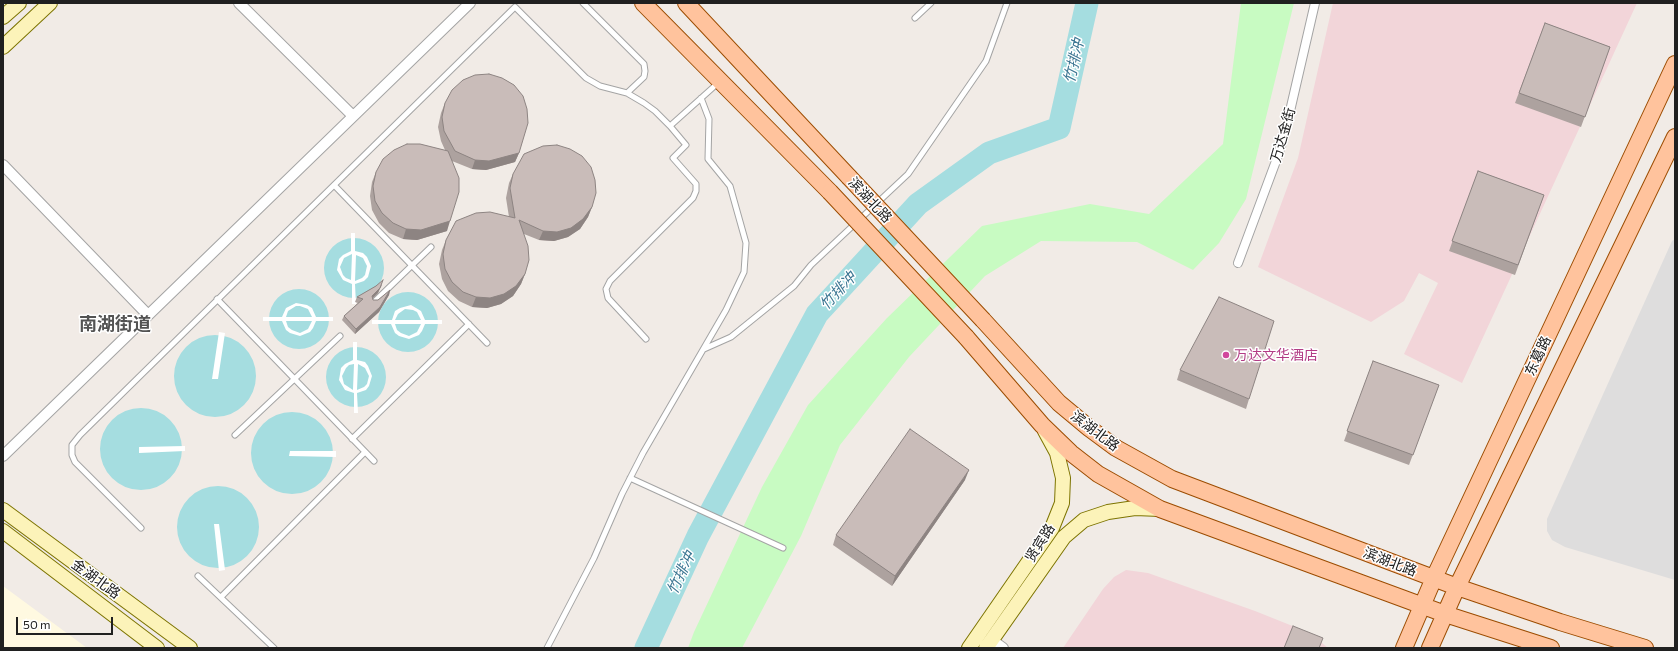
<!DOCTYPE html>
<meta charset="utf-8">
<style>
body{margin:0}
#map{position:relative;width:1678px;height:651px;overflow:hidden;background:#f1ebe6;font-family:Commissioner,sans-serif}
canvas{display:block}
.frame{position:absolute;inset:0;border:4px solid #202020;pointer-events:none}
.scale{position:absolute;left:16px;top:617px;width:97px;height:18px;box-sizing:border-box;border:2px solid #202020;border-top:0;padding-left:5px;font-size:12px;line-height:14px;white-space:nowrap;color:#202020;-webkit-text-stroke:3px #fff;paint-order:stroke}
</style>
<div id="map">
<canvas width="1678" height="651"></canvas>
<div class="frame"></div>
<div class="scale">50 m</div>
</div>
<script>
const ctx = document.querySelector('canvas').getContext('2d');
ctx.lineJoin = 'round';
function fill(path, color) { ctx.fillStyle = color; ctx.fill(path, 'evenodd'); }
const shape = rows => new Path2D(rows.map(r => 'M' + r).join(''));
function trace(path, color, width, dash) { ctx.strokeStyle = color; ctx.lineWidth = width; ctx.lineCap = dash ? 'butt' : 'round'; ctx.setLineDash(dash || []); ctx.stroke(path); }
function write(font, color, halo, rows, align = 'center') {
  ctx.font = font + ' Commissioner,"Noto Sans SC",sans-serif'; ctx.lineWidth = 3; ctx.setLineDash([]); ctx.textBaseline = 'middle'; ctx.strokeStyle = halo; ctx.fillStyle = color; for (const [text, x, y, turn = 0] of rows) {
    ctx.save(); ctx.translate(x, y); ctx.rotate((+turn || 0) * Math.PI / 180); ctx.textAlign = isNaN(turn) ? turn : align; if (halo) ctx.strokeText(text, 0, 0); ctx.fillText(text, 0, 0); ctx.restore();
  }
}
fill(shape([
 [1675,239,1675,580,1565,547,1552,540,1547,531,1547,519,1672,241]
]), '#dedddd');
fill(shape([
 [1333,3,1637,3,1462,383,1404,354,1438,283,1419,273,1404,301,1371,322,1258,267,1298,158],
 [1126,570,1148,573,1255,611,1310,633,1328,648,1063,648,1103,589,1114,577]
]), '#f2d5d9');
fill(shape([
 [3,586,87,648,3,648]
]), '#fff9e1');
fill(shape([
 [1241,3,1294,3,1246,199,1219,243,1193,270,1137,242,1041,241,985,276,909,357,840,445,801,536,742,648,688,648,694,632,762,487,808,405,887,318,982,226,1090,204,1149,214,1223,144]
]), '#c8fbc2');
fill(shape([
 '324 268a30 30 0 1 1 60 0a30 30 0 1 1-60 0Z',
 '269 319a30 30 0 1 1 60 0a30 30 0 1 1-60 0Z',
 '378 322a30 30 0 1 1 60 0a30 30 0 1 1-60 0Z',
 '174 376a41 41 0 1 1 82 0a41 41 0 1 1-82 0Z',
 '326 377a30 30 0 1 1 60 0a30 30 0 1 1-60 0Z',
 '100 449a41 41 0 1 1 82 0a41 41 0 1 1-82 0Z',
 '251 453a41 41 0 1 1 82 0a41 41 0 1 1-82 0Z',
 '177 527a41 41 0 1 1 82 0a41 41 0 1 1-82 0Z'
]), '#a5dde0');
fill(shape([
 [351,233,355,233,355,251,363,253,367,257,371,266,368,277,364,281,355,284,356,304,352,304,352,284,343,280,337,270,339,259,343,255,351,251],
 [352,254,351,280,346,278,343,275,340,267,344,258],
 [356,255,363,258,367,266,365,275,362,278,355,281],
 [296,303,307,305,312,308,316,317,333,317,333,321,316,321,313,328,310,332,300,336,290,333,286,330,282,321,263,321,263,317,282,317,286,308],
 [296,306,300,306,308,309,312,317,286,317,288,311],
 [286,321,312,321,308,329,300,333,292,330,288,327],
 [411,305,421,311,425,320,442,320,442,324,425,324,422,331,419,335,409,339,399,336,395,333,391,324,372,324,372,320,392,320,395,311,400,308],
 [405,309,413,310,417,312,421,320,395,320,398,314],
 [395,324,421,324,417,332,409,336,401,333,397,330],
 [219,332,225,333,218,379,212,379],
 [353,342,357,342,357,360,365,362,368,366,372,376,369,386,366,390,357,393,358,413,354,413,354,393,345,390,339,380,341,368,345,364,353,360],
 [354,364,353,389,353,390,344,384,342,376,346,368,349,365],
 [358,364,365,368,369,376,367,384,364,387,357,390],
 [185,446,185,451,139,453,139,447],
 [290,451,336,451,336,457,289,456],
 [214,524,219,524,225,570,219,571]
]), '#fff');
trace(shape([
 [646,648,698,536,817,314,918,204,989,153,1059,128,1087,3]
]), '#a5dde0', 23);
const service = shape([
 [583,3,644,64,645,71,644,77,627,93],
 [915,18,931,3],
 [334,185,487,343],
 [217,299,374,461],
 [374,302,431,247],
 [646,339,608,298,606,289,610,281,693,198,696,191,696,184,673,158,686,145,670,126],
 [704,349,731,337,794,286,811,265,908,174,986,61,1007,3],
 [235,435,340,336],
 [352,439,469,324],
 [630,478,783,548],
 [141,528,75,462,72,455,72,445,80,435,515,7,586,78,600,86,627,93,644,103,655,111,670,126,718,83],
 [198,576,274,648],
 [221,597,365,452],
 [547,648,594,558,622,494,643,453,726,310,744,272,746,243,730,186,708,159,709,119,701,98]
]);
const pedestrian = shape([
 [1238,263,1276,161,1284,137,1315,3]
]);
const minor = shape([
 [239,3,353,116],
 [3,165,148,315],
 [3,456,470,3],
 [992,640,1003,648]
]);
const secondary = shape([
 [3,17,19,3],
 [3,47,50,3],
 [3,510,190,648],
 [3,531,157,648],
 [969,648,1052,528,1062,503,1063,478,1057,453,1045,431],
 [986,648,1064,537,1084,520,1108,512,1135,508,1160,509]
]);
const primary = shape([
 [643,3,830,192],
 [686,3,849,177],
 [983,320,1059,403,1089,428,1116,448,1172,479,1457,587,1560,622,1645,648],
 [966,337,1042,425,1071,453,1098,474,1160,509,1445,614,1551,648],
 [1404,648,1434,578,1675,64],
 [1430,648,1457,587,1675,137]
]);
trace(service, '#a4a4a4', 7);
trace(pedestrian, '#a4a4a4', 10);
trace(minor, '#a4a4a4', 12);
trace(secondary, '#7d7401', 16);
trace(primary, '#9c4c00', 18);
trace(service, '#fff', 5);
trace(pedestrian, '#fff', 8);
trace(minor, '#fff', 10);
trace(secondary, '#fcf3b9', 14);
trace(primary, '#ffc39d', 16);
const primaryBridge = shape([
 [849,177,983,320],
 [830,192,966,337]
]);
trace(primaryBridge, '#9c4c00', 18, []);
trace(primaryBridge, '#ffc39d', 16);
fill(shape([
 [1545,23,1610,47,1581,127,1515,103],
 [445,103,519,153,515,162,486,170,472,169,452,161,447,231,417,240,403,239,389,233,379,223,372,210,370,196,372,182,376,172,445,150,441,141,438,127,441,113],
 [1478,171,1544,195,1515,275,1449,251],
 [513,174,592,207,588,217,580,229,568,237,554,241,539,240,524,234,525,274,521,284,513,296,501,304,487,308,472,307,459,301,448,291,442,279,439,264,442,250,446,240,509,217,506,198,509,183],
 [382,285,378,293,373,298,373,300,378,300,390,290,389,295,379,312,355,334,342,320,344,316,358,303,355,302,357,297,376,286],
 [1373,361,1439,385,1409,465,1344,441],
 [1180,370,1249,399,1246,409,1177,380],
 [965,480,892,586,833,545,836,535]
]), '#ada29f');
fill(shape([
 [519,153,515,162,486,170,472,169,475,160],
 [592,207,588,217,580,229,568,237,554,241,539,240,543,231],
 [450,221,447,231,417,240,403,239,406,229],
 [525,274,521,284,513,296,501,304,487,308,472,307,476,297],
 [383,280,378,293,370,301,372,296],
 [390,290,389,295,379,312,355,334,356,329],
 [969,470,965,480,892,586,895,576]
]), '#8d8482');
const building = shape([
 [1545,23,1610,47,1585,117,1519,93,1545,23],
 [489,74,502,78,514,85,523,96,527,109,528,123,519,153,489,161,475,160,455,151,444,131,442,117,445,103,452,90,463,80,475,75,489,74],
 [407,144,420,144,448,151,459,178,459,192,450,221,421,230,406,229,393,223,382,213,375,201,373,186,376,172,383,159,394,150,407,144],
 [557,145,570,149,582,156,591,167,595,180,596,193,592,207,583,219,571,228,557,232,543,231,519,220,528,246,529,260,525,274,516,286,504,294,490,298,476,297,463,292,452,282,445,269,443,254,446,240,456,221,476,213,490,212,515,218,510,188,513,174,524,154,543,146,557,145],
 [1478,171,1544,195,1518,265,1452,241,1478,171],
 [383,280,380,288,372,296,373,300,378,300,390,290,380,307,356,329,344,316,363,299,357,297,376,286,383,280],
 [1219,297,1274,321,1249,399,1180,370,1219,297],
 [1373,361,1439,385,1413,455,1347,431,1373,361],
 [910,429,969,470,895,576,836,535,910,429],
 [1293,626,1323,638,1319,648,1284,648,1293,626]
]);
fill(building, '#c9bcb9');
trace(building, '#8d8482', 1);
for (const [x, y, r, color] of [
 [1226,355,4,"#d1479c"]
]) { const dot = new Path2D(); dot.arc(x, y, r, 0, 2 * Math.PI); ctx.fillStyle = color; ctx.fill(dot); trace(dot, '#fff', 1.5); }
write('14px', '#202020', '#fff', [
 ["万达金街",1283,135,-74],
 ["滨湖北路",870,200,47],
 ["东葛路",1538,356,-65],
 ["滨湖北路",1095,431,37],
 ["贤宾路",1040,543,-58],
 ["滨湖北路",1390,562,21],
 ["金湖北路",96,579,36]
]);
write('14px', '#b23c85', '#fff', [
 ["万达文华酒店",1234,355]
], 'left');
write('italic 15px', '#3d7793', '#fff', [
 ["竹排冲",1074,61,-77],
 ["竹排冲",838,291,-47],
 ["竹排冲",681,573,-65]
]);
write('bold 18px', '#535353', '#fff', [
 ["南湖街道",115,324]
]);
</script>
